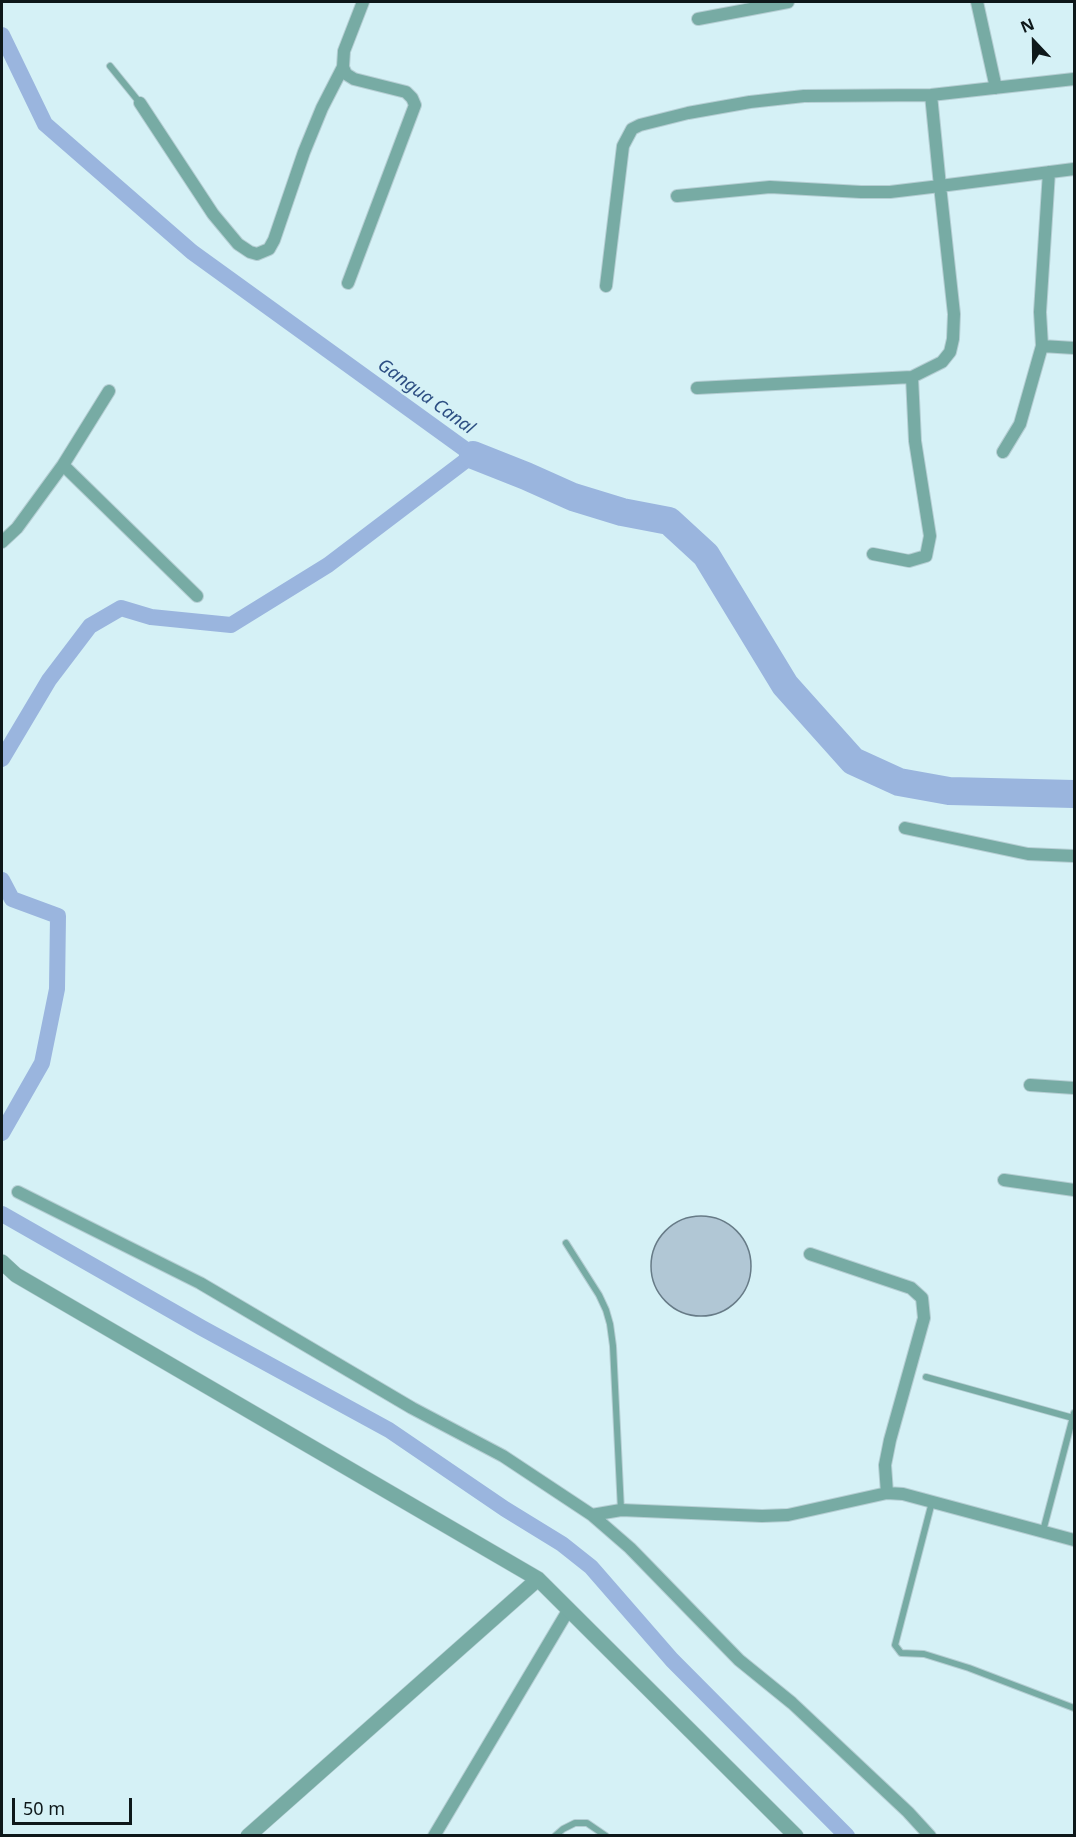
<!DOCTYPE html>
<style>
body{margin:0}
#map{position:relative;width:1076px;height:1837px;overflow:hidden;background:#d5f1f6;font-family:"Noto Sans",sans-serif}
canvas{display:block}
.frame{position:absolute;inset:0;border:3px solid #0e181a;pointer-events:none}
.north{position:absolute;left:1004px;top:12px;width:60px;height:60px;-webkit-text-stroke:4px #d5f1f6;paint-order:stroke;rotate:338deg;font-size:16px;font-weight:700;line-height:24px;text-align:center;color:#0e181a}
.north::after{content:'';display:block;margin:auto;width:21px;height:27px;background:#0e181a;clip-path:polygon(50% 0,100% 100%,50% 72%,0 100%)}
.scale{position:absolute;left:12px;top:1798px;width:120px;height:27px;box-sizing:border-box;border:3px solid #0e181a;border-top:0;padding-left:8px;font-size:18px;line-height:21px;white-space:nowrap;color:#0e181a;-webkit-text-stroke:4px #d5f1f6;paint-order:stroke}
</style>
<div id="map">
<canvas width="1076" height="1837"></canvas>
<div class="frame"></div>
<div class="north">N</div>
<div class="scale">50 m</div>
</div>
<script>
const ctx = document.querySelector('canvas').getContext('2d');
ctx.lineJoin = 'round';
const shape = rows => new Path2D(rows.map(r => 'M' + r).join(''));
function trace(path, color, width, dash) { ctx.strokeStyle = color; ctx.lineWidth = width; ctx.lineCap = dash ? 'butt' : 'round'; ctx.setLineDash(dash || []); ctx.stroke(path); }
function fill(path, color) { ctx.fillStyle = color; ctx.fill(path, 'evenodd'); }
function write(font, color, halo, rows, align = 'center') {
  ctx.font = font + ' "Noto Sans",sans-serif'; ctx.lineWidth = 4.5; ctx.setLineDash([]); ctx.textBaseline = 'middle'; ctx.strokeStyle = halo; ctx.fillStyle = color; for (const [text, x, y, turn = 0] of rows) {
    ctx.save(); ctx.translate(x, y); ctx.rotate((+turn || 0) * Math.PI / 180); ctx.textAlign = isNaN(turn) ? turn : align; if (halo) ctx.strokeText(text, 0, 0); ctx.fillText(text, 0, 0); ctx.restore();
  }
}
trace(shape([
 [2,35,45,124,192,252,473,455,328,565,231,625,151,617,121,608,90,626,49,680,2,759],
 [2,880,12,899,58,916,57,989,42,1063,2,1133],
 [2,1214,202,1328,389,1430,505,1509,562,1544,591,1567,672,1660,847,1836]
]), '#9ab5de', 16);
trace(shape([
 [473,455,526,476,573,497,622,512,669,521,706,555,785,685,853,761,899,782,949,791,1074,794]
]), '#9ab5de', 28);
const building = shape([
 '651 1266a50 50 0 1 1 100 0a50 50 0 1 1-100 0Z'
]);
fill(building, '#b1c7d5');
trace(building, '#677b87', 1.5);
const service = shape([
 [110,66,140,103],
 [566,1243,599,1295,606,1310,610,1324,613,1346,621,1510],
 [926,1377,1073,1418],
 [932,1502,895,1645,901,1653,924,1654,969,1668,1074,1708],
 [1043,1531,1074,1413],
 [555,1836,563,1829,575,1823,587,1823,606,1836]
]);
const minor = shape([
 [977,2,996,88],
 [698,19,788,2],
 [931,95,940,186,1074,169],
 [140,103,213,214,238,244,250,252,257,254,269,249,274,240,304,152,322,108,343,67],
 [677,196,770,187,861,192,890,192,940,186,954,314,953,339,950,352,942,362,912,377,697,388],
 [348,283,415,105,412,98,406,92,354,79,346,74,343,67,344,51,363,2],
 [606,286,623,146,632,129,640,125,688,113,750,102,804,96,931,95,1074,79],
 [1042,346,1074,348],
 [1003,452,1020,424,1042,346,1040,312,1049,172],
 [63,465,197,596],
 [2,542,17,528,63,465,109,391],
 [873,554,909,561,926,556,930,536,915,441,912,377],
 [905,828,1028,854,1074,856],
 [1030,1085,1074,1088],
 [1004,1180,1074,1190],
 [18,1192,200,1283,412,1408,503,1456,592,1515,630,1548,739,1660,792,1703,908,1812,930,1836],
 [810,1254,911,1288,922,1298,924,1318,890,1440,885,1465,887,1493],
 [592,1515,621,1510,762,1516,788,1515,887,1493,903,1494,1074,1540],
 [434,1836,569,1609]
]);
const tertiary = shape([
 [2,1262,16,1275,538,1579,796,1836],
 [248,1836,538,1579]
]);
trace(service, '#b5ced3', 8);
trace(minor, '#b5ced3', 14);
trace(tertiary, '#b5ced3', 16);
trace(service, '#77aba4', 6);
trace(minor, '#77aba4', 12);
trace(tertiary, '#77aba4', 15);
write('italic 18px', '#2c4e82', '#d5f1f6', [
 ["Gangua Canal",426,397,36]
]);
</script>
